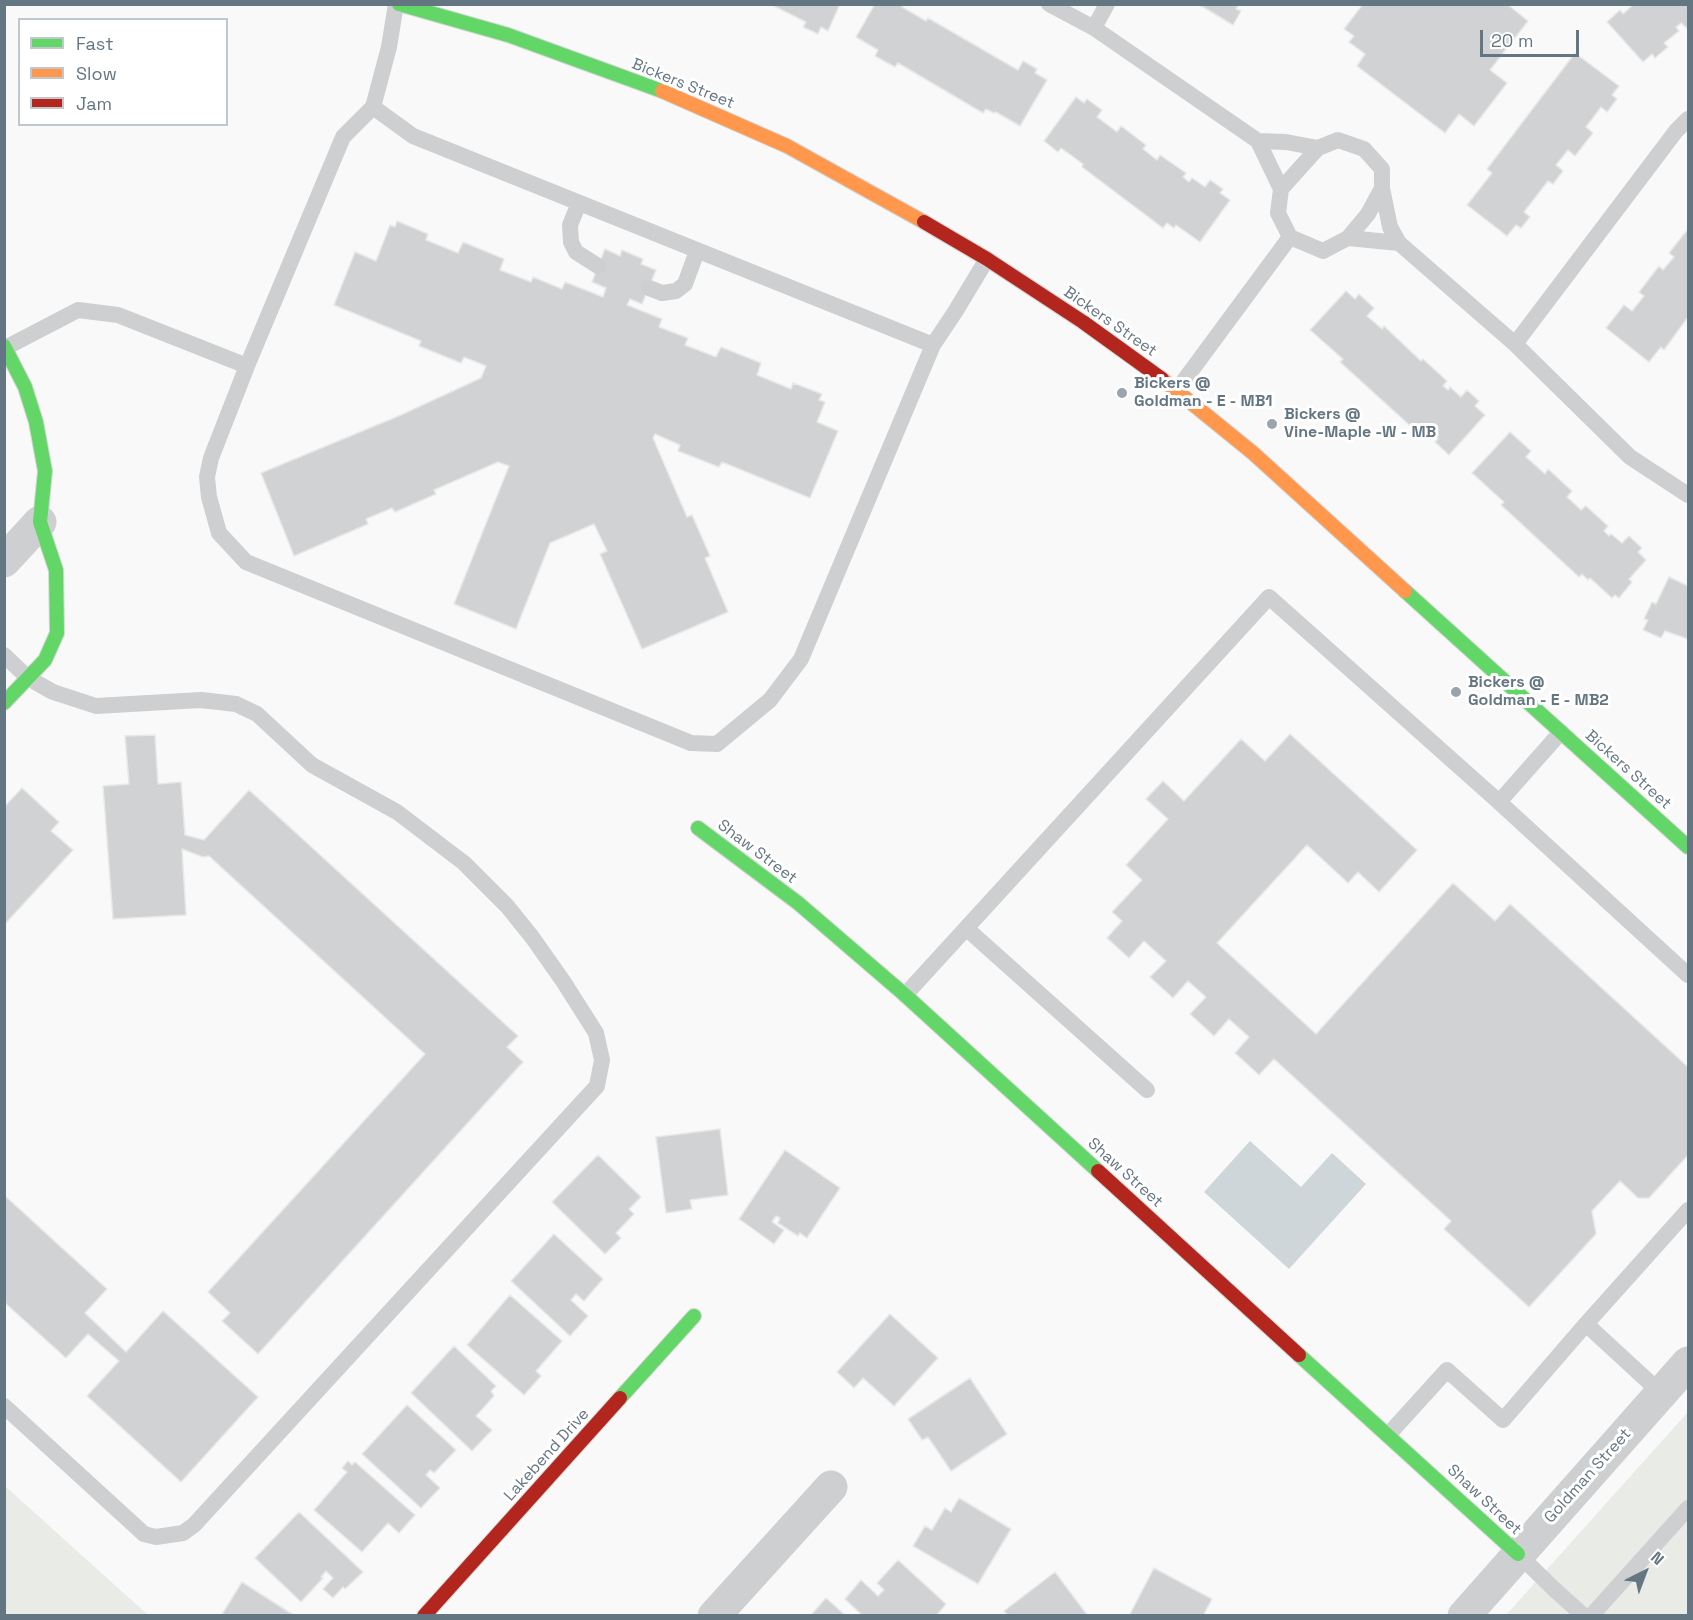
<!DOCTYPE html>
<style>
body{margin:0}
#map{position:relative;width:1693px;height:1620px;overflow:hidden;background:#f9f9f9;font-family:"Space Grotesk",sans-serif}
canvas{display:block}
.frame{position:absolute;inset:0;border:6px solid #657683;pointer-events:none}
.legend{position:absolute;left:18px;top:18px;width:210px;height:108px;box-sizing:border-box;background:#fff;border:2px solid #c1c8cd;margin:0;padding:8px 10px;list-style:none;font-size:18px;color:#657683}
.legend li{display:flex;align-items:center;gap:12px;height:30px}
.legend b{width:30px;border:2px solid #c1c8cd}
.north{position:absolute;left:1615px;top:1542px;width:60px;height:60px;-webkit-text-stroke:4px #fff;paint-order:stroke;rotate:42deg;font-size:16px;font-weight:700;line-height:24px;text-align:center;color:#657683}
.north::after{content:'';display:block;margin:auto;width:21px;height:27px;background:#657683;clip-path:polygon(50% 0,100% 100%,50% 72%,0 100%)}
.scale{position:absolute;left:1480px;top:30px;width:99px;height:27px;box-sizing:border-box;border:3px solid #657683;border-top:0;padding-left:8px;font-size:18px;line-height:21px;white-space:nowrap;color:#657683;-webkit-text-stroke:4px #fff;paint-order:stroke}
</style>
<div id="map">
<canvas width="1693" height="1620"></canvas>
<div class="frame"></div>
<ul class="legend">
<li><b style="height:8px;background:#63d668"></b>Fast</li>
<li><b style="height:8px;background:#ff974d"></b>Slow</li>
<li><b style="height:8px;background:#b3261e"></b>Jam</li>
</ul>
<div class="north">N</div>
<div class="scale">20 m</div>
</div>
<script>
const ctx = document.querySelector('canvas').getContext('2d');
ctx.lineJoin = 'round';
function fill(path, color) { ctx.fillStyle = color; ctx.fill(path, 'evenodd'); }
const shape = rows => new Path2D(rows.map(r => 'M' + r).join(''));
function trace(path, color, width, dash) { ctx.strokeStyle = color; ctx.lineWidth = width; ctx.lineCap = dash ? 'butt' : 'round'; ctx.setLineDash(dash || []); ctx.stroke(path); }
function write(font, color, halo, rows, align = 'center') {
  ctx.font = font + ' "Space Grotesk",sans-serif'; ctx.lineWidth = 6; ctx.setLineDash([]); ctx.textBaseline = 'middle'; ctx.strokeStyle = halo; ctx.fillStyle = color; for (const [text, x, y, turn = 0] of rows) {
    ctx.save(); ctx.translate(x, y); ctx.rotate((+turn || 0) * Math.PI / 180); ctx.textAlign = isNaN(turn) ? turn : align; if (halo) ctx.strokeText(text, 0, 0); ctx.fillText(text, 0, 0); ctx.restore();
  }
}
fill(shape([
 [1688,1412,1688,1615,1506,1615],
 [5,1486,148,1615,5,1615]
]), '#e8ebe6');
fill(shape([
 [1250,1141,1301,1187,1332,1153,1366,1184,1289,1269,1204,1192]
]), '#ced6d9');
const building = shape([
 [770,4,840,4,828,31,821,27,818,34,803,27,806,22,770,4],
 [875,4,904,4,902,7,926,21,928,18,1018,70,1023,61,1037,69,1035,73,1047,80,1020,126,996,112,994,113,986,109,983,113,898,63,895,67,875,56,878,50,856,37,875,4],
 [1198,4,1239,4,1236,9,1241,11,1233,25,1198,4],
 [1363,4,1507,4,1528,21,1490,70,1507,83,1474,126,1459,114,1445,133,1357,66,1365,54,1349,42,1354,36,1344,29,1363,4],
 [1634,4,1688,4,1688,29,1681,23,1676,27,1679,31,1664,43,1668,47,1655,58,1652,54,1643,62,1607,22,1620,10,1623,14,1634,4],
 [1575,53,1619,86,1612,95,1617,99,1607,112,1601,107,1586,127,1593,133,1575,156,1568,150,1556,165,1563,171,1553,184,1548,181,1524,212,1530,217,1521,228,1516,225,1507,236,1467,205,1492,173,1487,169,1575,53],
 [1076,97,1084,103,1087,99,1102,110,1097,117,1117,132,1121,126,1146,145,1143,149,1157,160,1160,155,1186,173,1183,177,1189,182,1192,178,1205,187,1210,180,1223,189,1220,193,1230,200,1200,242,1176,225,1174,228,1167,223,1163,228,1082,167,1083,164,1061,148,1058,152,1044,141,1076,97],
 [397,221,428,234,426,240,458,253,463,242,504,259,500,270,531,282,533,277,562,289,565,282,603,297,606,288,592,282,598,266,605,249,620,256,622,250,643,259,641,264,656,270,642,304,630,299,627,305,662,319,659,327,688,338,685,345,716,357,721,347,761,363,757,375,791,389,793,383,822,394,819,400,825,402,817,422,838,431,810,498,722,462,719,467,678,451,680,445,655,434,653,438,687,517,692,515,710,556,705,558,728,612,642,649,600,554,607,551,594,524,550,543,516,629,454,604,509,466,498,462,434,490,436,494,395,512,392,508,366,519,368,524,294,556,261,473,401,415,481,378,486,366,464,357,461,363,419,346,421,341,334,305,355,252,376,261,390,225,395,227,397,221],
 [1688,229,1688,317,1664,350,1661,347,1649,362,1606,328,1624,305,1632,311,1644,296,1639,292,1659,266,1663,270,1674,257,1669,253,1688,229],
 [1346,291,1355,299,1359,294,1374,308,1367,316,1382,329,1384,326,1421,361,1423,359,1447,381,1443,386,1448,390,1450,387,1461,397,1467,390,1479,401,1475,406,1485,415,1449,455,1435,442,1438,439,1429,431,1427,435,1420,428,1416,431,1340,362,1343,359,1310,330,1346,291],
 [1510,432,1531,451,1526,457,1545,474,1548,469,1572,491,1567,497,1581,510,1586,506,1608,526,1604,531,1609,536,1611,534,1622,543,1629,536,1642,548,1638,552,1646,560,1629,579,1632,582,1619,598,1615,595,1612,598,1590,578,1588,580,1582,574,1579,577,1501,505,1504,502,1472,473,1510,432],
 [1669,577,1688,586,1688,639,1665,631,1661,638,1643,630,1648,620,1644,619,1652,602,1656,604,1669,577],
 [1290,734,1417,850,1379,892,1358,872,1348,883,1307,845,1217,943,1316,1034,1453,883,1495,921,1510,904,1688,1067,1688,1155,1649,1198,1638,1198,1620,1181,1592,1211,1596,1234,1529,1307,1444,1229,1451,1221,1274,1059,1259,1075,1235,1053,1249,1037,1229,1019,1214,1036,1190,1014,1206,997,1188,981,1173,998,1150,977,1166,961,1144,941,1129,958,1107,938,1122,921,1112,912,1142,880,1126,865,1168,819,1146,799,1163,781,1184,801,1241,739,1265,761,1290,734],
 [155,735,158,784,181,782,185,835,204,840,249,790,518,1036,507,1047,523,1062,258,1354,222,1321,230,1313,208,1292,425,1054,209,856,203,857,182,849,186,915,113,919,103,786,129,784,125,736,155,735],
 [22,788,59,822,51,831,73,850,4,925,4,807,22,788],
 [720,1129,728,1195,690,1200,692,1209,666,1213,656,1137,720,1129],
 [785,1150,840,1188,807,1238,800,1233,798,1236,778,1223,780,1218,776,1216,772,1222,784,1230,774,1244,739,1219,785,1150],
 [598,1155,641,1197,629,1209,634,1214,616,1233,621,1238,605,1254,552,1202,598,1155],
 [4,1195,107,1289,85,1313,126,1352,163,1311,258,1397,181,1482,87,1396,119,1361,88,1334,66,1358,4,1302,4,1195],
 [554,1234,603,1279,584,1301,576,1294,571,1300,588,1316,570,1336,511,1281,554,1234],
 [510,1295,562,1341,536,1371,541,1376,524,1395,467,1345,510,1295],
 [890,1314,938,1358,894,1406,863,1378,854,1388,837,1372,890,1314],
 [454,1346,496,1386,491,1391,494,1396,476,1416,492,1430,472,1451,411,1393,454,1346],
 [970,1378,1007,1434,951,1471,928,1437,922,1440,908,1419,970,1378],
 [407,1405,456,1450,434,1473,430,1470,426,1475,440,1488,421,1508,362,1454,407,1405],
 [348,1461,352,1465,355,1462,415,1515,399,1533,388,1523,362,1552,314,1510,347,1472,342,1468,348,1461],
 [959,1498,1011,1529,978,1584,913,1546,925,1526,932,1530,945,1508,951,1512,959,1498],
 [299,1512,363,1572,345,1589,343,1587,333,1598,323,1589,333,1578,326,1571,321,1577,323,1578,301,1602,255,1558,299,1512],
 [898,1560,946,1604,936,1616,863,1616,845,1599,861,1580,878,1596,884,1590,877,1583,898,1560],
 [1154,1568,1212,1599,1203,1616,1129,1616,1154,1568],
 [1055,1572,1088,1616,1008,1616,1004,1611,1055,1572],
 [242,1582,295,1616,221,1616,242,1582],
 [826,1598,846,1616,810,1616,826,1598]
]);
fill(building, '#d0d2d3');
trace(building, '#e8e8e8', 1.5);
const fast = shape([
 [399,4,508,35,662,91],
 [4,346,25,387,36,422,45,471,40,522,56,570,57,633,45,660,4,703],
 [1405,591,1688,847],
 [698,828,798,903,905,995,1098,1171],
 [1299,1355,1518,1554],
 [620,1398,694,1316]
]);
const slow = shape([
 [662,91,787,146,924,222],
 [1162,379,1253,453,1405,591]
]);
const jam = shape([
 [924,222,987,259,1083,322,1162,379],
 [1098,1171,1299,1355],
 [424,1616,620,1398]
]);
trace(fast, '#d5d6d7', 16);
trace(slow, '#d5d6d7', 16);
trace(jam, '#d5d6d7', 16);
trace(shape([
 [396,4,389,47,373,107,413,136,933,345],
 [1049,4,1094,28,1258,141,1281,189],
 [1094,28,1107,4],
 [373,107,343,137,247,366,211,458,207,477,209,497,219,533,246,562,691,743,717,744,770,700,801,659,933,345,955,312,987,259],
 [1258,141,1286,142,1318,148],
 [1382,188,1390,227,1399,243,1515,344,1630,457,1688,495],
 [579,203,570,225,571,242,576,252,598,266],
 [1348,238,1368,214,1382,188,1382,169,1364,149,1338,140,1318,148,1281,189,1278,213,1290,237,1323,251,1348,238,1399,243],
 [649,288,662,293,676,291,685,284,697,251],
 [1515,344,1676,131,1688,119],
 [5,348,78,310,118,315,247,366],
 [1177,390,1290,237],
 [4,655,28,678,53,692,96,706,201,700,236,704,257,714,312,765,397,812,464,863,507,906,532,937,563,981,596,1033,602,1060,597,1086,194,1525,183,1533,156,1537,144,1534,4,1406],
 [1561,732,1499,802,1688,975],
 [967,929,1147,1090],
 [905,995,1269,597,1499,802],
 [1586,1324,1662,1394],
 [1388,1435,1447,1370,1503,1420,1586,1324,1688,1210],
 [1518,1554,1555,1590,1584,1616],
 [1591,1616,1688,1508]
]), '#cecfd0', 16);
trace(shape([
 [4,561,40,522],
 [714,1616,831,1487],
 [1464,1616,1688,1363]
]), '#cecfd0', 33);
trace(fast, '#63d668', 14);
trace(slow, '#ff974d', 14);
trace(jam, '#b3261e', 14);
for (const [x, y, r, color] of [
 [1122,393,6,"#99a4ac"],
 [1272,424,6,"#99a4ac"],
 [1456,692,6,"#99a4ac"]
]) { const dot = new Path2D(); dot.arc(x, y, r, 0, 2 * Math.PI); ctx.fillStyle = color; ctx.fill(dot); trace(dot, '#fff', 2); }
write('16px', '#657683', '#fff', [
 ["Bickers Street",683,84,22],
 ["Bickers Street",1110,322,35],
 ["Bickers Street",1628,770,42],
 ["Shaw Street",757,852,37],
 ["Shaw Street",1125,1173,42],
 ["Lakebend Drive",547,1455,-48],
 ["Goldman Street",1588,1476,-48],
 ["Shaw Street",1484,1500,43]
]);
write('bold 16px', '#657683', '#fff', [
 ["Bickers @",1134,384],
 ["Goldman - E - MB1",1134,402],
 ["Bickers @",1284,415],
 ["Vine-Maple -W - MB",1284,433],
 ["Bickers @",1468,683],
 ["Goldman - E - MB2",1468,701]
], 'left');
</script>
